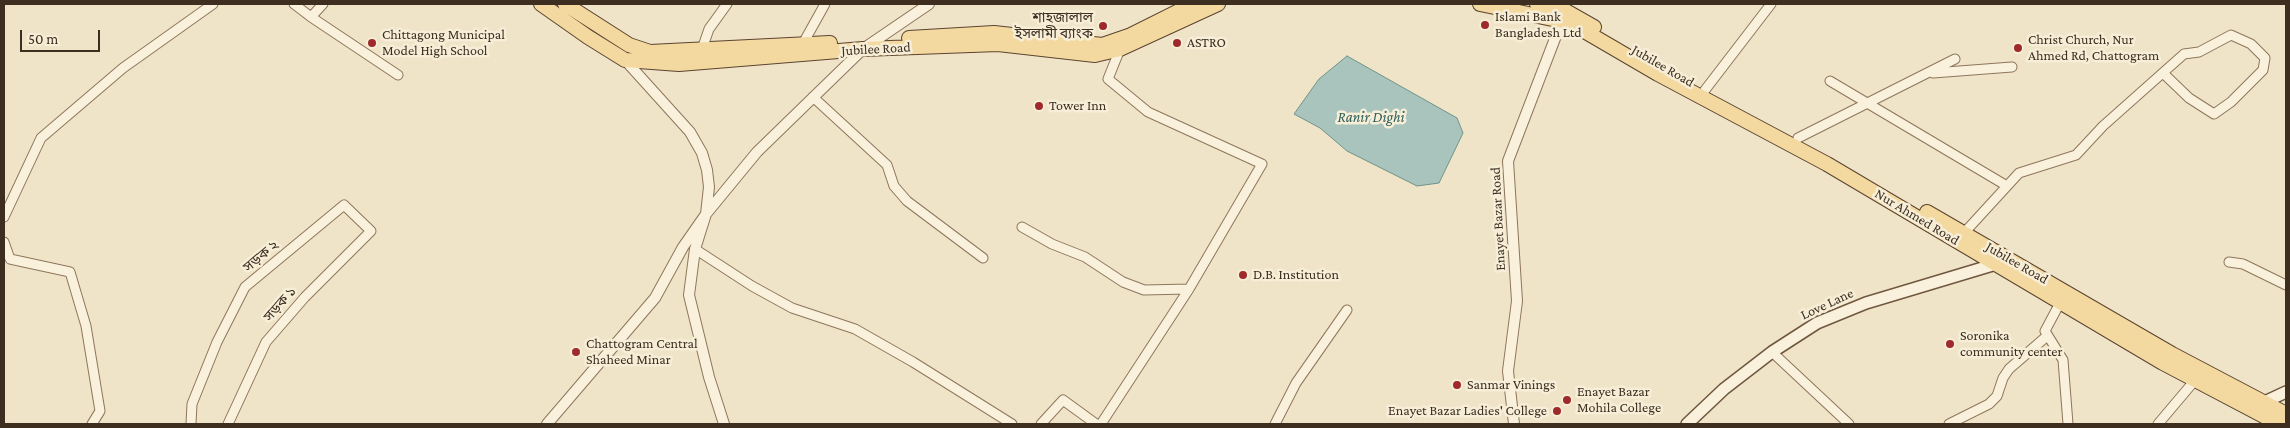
<!DOCTYPE html>
<meta charset="utf-8">
<style>
body{margin:0}
#map{position:relative;width:2290px;height:428px;overflow:hidden;background:#f0e4c8;font-family:"Crimson Pro",serif}
canvas{display:block}
.frame{position:absolute;inset:0;border:5px solid #3d2e20;pointer-events:none}
.scale{position:absolute;left:20px;top:30px;width:80px;height:22px;box-sizing:border-box;border:2px solid #3d2e20;border-top:0;padding-left:6px;font-size:15px;line-height:18px;white-space:nowrap;color:#3d2e20;-webkit-text-stroke:4px #f7eed8;paint-order:stroke}
</style>
<div id="map">
<canvas width="2290" height="428"></canvas>
<div class="frame"></div>
<div class="scale">50 m</div>
</div>
<script>
const ctx = document.querySelector('canvas').getContext('2d');
ctx.lineJoin = 'round';
function fill(path, color) { ctx.fillStyle = color; ctx.fill(path, 'evenodd'); }
const shape = rows => new Path2D(rows.map(r => 'M' + r).join(''));
function trace(path, color, width, dash) { ctx.strokeStyle = color; ctx.lineWidth = width; ctx.lineCap = dash ? 'butt' : 'round'; ctx.setLineDash(dash || []); ctx.stroke(path); }
function write(font, color, halo, rows, align = 'center') {
  ctx.font = font + ' "Crimson Pro","Noto Sans Bengali",serif'; ctx.lineWidth = 5; ctx.setLineDash([]); ctx.textBaseline = 'middle'; ctx.strokeStyle = halo; ctx.fillStyle = color; for (const [text, x, y, turn = 0] of rows) {
    ctx.save(); ctx.translate(x, y); ctx.rotate((+turn || 0) * Math.PI / 180); ctx.textAlign = isNaN(turn) ? turn : align; if (halo) ctx.strokeText(text, 0, 0); ctx.fillText(text, 0, 0); ctx.restore();
  }
}
const water = shape([
 [1347,56,1457,118,1463,133,1439,183,1417,186,1347,151,1320,128,1294,114,1319,79,1347,56]
]);
fill(water, '#a9c4bc');
trace(water, '#6f938a', 1);
const minor = shape([
 [294,4,311,17,323,4],
 [311,17,398,75],
 [801,47,825,4],
 [701,52,709,29,727,4],
 [1933,73,2012,67],
 [1830,81,2007,186],
 [1705,90,1771,4],
 [813,97,887,165,894,186,907,201,983,258],
 [1798,138,1955,59],
 [4,217,41,138,123,68,213,4],
 [1022,227,1052,244,1085,257,1123,282,1144,290,1189,289],
 [1964,233,2019,173,2076,155,2103,126,2184,54,2199,52,2231,35,2251,44,2265,58,2263,70,2231,102,2214,114,2189,98,2163,73],
 [4,242,10,259,70,272,86,326,100,411,92,424],
 [695,249,752,286,792,308,855,329,913,362,1012,424],
 [2229,262,2243,264,2286,285],
 [2061,301,2045,331,2063,360,2068,424],
 [1772,352,1849,424],
 [191,424,192,404,217,342,245,287,344,205,371,231,305,297,266,342,228,424],
 [1041,424,1063,400,1096,424],
 [1101,424,1189,289,1262,164,1148,112,1108,79,1120,49],
 [1275,424,1296,383,1347,310],
 [1949,424,1989,404,1997,396,2003,378,2009,369,2047,336],
 [2158,424,2196,379]
]);
const tertiary = shape([
 [625,60,690,132,702,153,707,170,709,187,706,214,695,249,689,295,709,377,724,424],
 [547,424,655,298,683,247,706,214,757,152,863,49,929,4],
 [1514,424,1508,371,1517,301,1508,161,1564,15]
]);
const secondary = shape([
 [2258,405,2286,392],
 [1687,424,1724,389,1772,352,1817,323,1866,303,1996,264,1999,258]
]);
const primary = shape([
 [541,4,588,37,625,60,679,64,863,49,998,44,1095,55,1120,49,1218,4],
 [565,4,629,45,650,52,830,43],
 [1480,4,1562,21,1586,32,1658,74,1827,164,2163,363,2279,424],
 [1537,4,1564,10,1594,27],
 [909,38,994,33,1102,45,1131,35,1193,4],
 [1927,212,2172,354,2286,414]
]);
trace(minor, '#8d765c', 11);
trace(tertiary, '#8d765c', 12);
trace(secondary, '#6f573f', 14);
trace(primary, '#5b4430', 16);
trace(minor, '#faf1dc', 9);
trace(tertiary, '#faf1dc', 10);
trace(secondary, '#faf1dc', 11);
trace(primary, '#f3d9a0', 14);
for (const [x, y, r, color] of [
 [1485,25,5,"#9e2a2b"],
 [1103,26,5,"#9e2a2b"],
 [372,43,5,"#9e2a2b"],
 [1177,43,5,"#9e2a2b"],
 [2018,48,5,"#9e2a2b"],
 [1039,106,5,"#9e2a2b"],
 [1243,275,5,"#9e2a2b"],
 [1950,344,5,"#9e2a2b"],
 [576,352,5,"#9e2a2b"],
 [1457,385,5,"#9e2a2b"],
 [1567,400,5,"#9e2a2b"],
 [1557,411,5,"#9e2a2b"]
]) { const dot = new Path2D(); dot.arc(x, y, r, 0, 2 * Math.PI); ctx.fillStyle = color; ctx.fill(dot); trace(dot, '#f7eed8', 2); }
write('14px', '#3d2e20', '#f7eed8', [
 ["Islami Bank",1495,17],
 ["Bangladesh Ltd",1495,33],
 ["শাহজালাল",1093,18,"right"],
 ["ইসলামী ব্যাংক",1093,34,"right"],
 ["Chittagong Municipal",382,35],
 ["Model High School",382,51],
 ["Christ Church, Nur",2028,40],
 ["Ahmed Rd, Chattogram",2028,56],
 ["ASTRO",1187,43],
 ["Tower Inn",1049,106],
 ["D.B. Institution",1253,275],
 ["Soronika",1960,336],
 ["community center",1960,352],
 ["Chattogram Central",586,344],
 ["Shaheed Minar",586,360],
 ["Sanmar Vinings",1467,385],
 ["Enayet Bazar",1577,392],
 ["Mohila College",1577,408],
 ["Enayet Bazar Ladies' College",1547,411,"right"]
], 'left');
write('14px', '#3d2e20', '#f7eed8', [
 ["Jubilee Road",876,49,-3],
 ["Jubilee Road",1663,66,30],
 ["Nur Ahmed Road",1917,217,31],
 ["Enayet Bazar Road",1498,219,-93],
 ["সড়ক ২",261,256,-40],
 ["Jubilee Road",2017,263,30],
 ["সড়ক ১",280,304,-49],
 ["Love Lane",1827,304,-25]
]);
write('italic 15px', '#2f5d5a', '#f7eed8', [
 ["Ranir Dighi",1371,117]
]);
</script>
